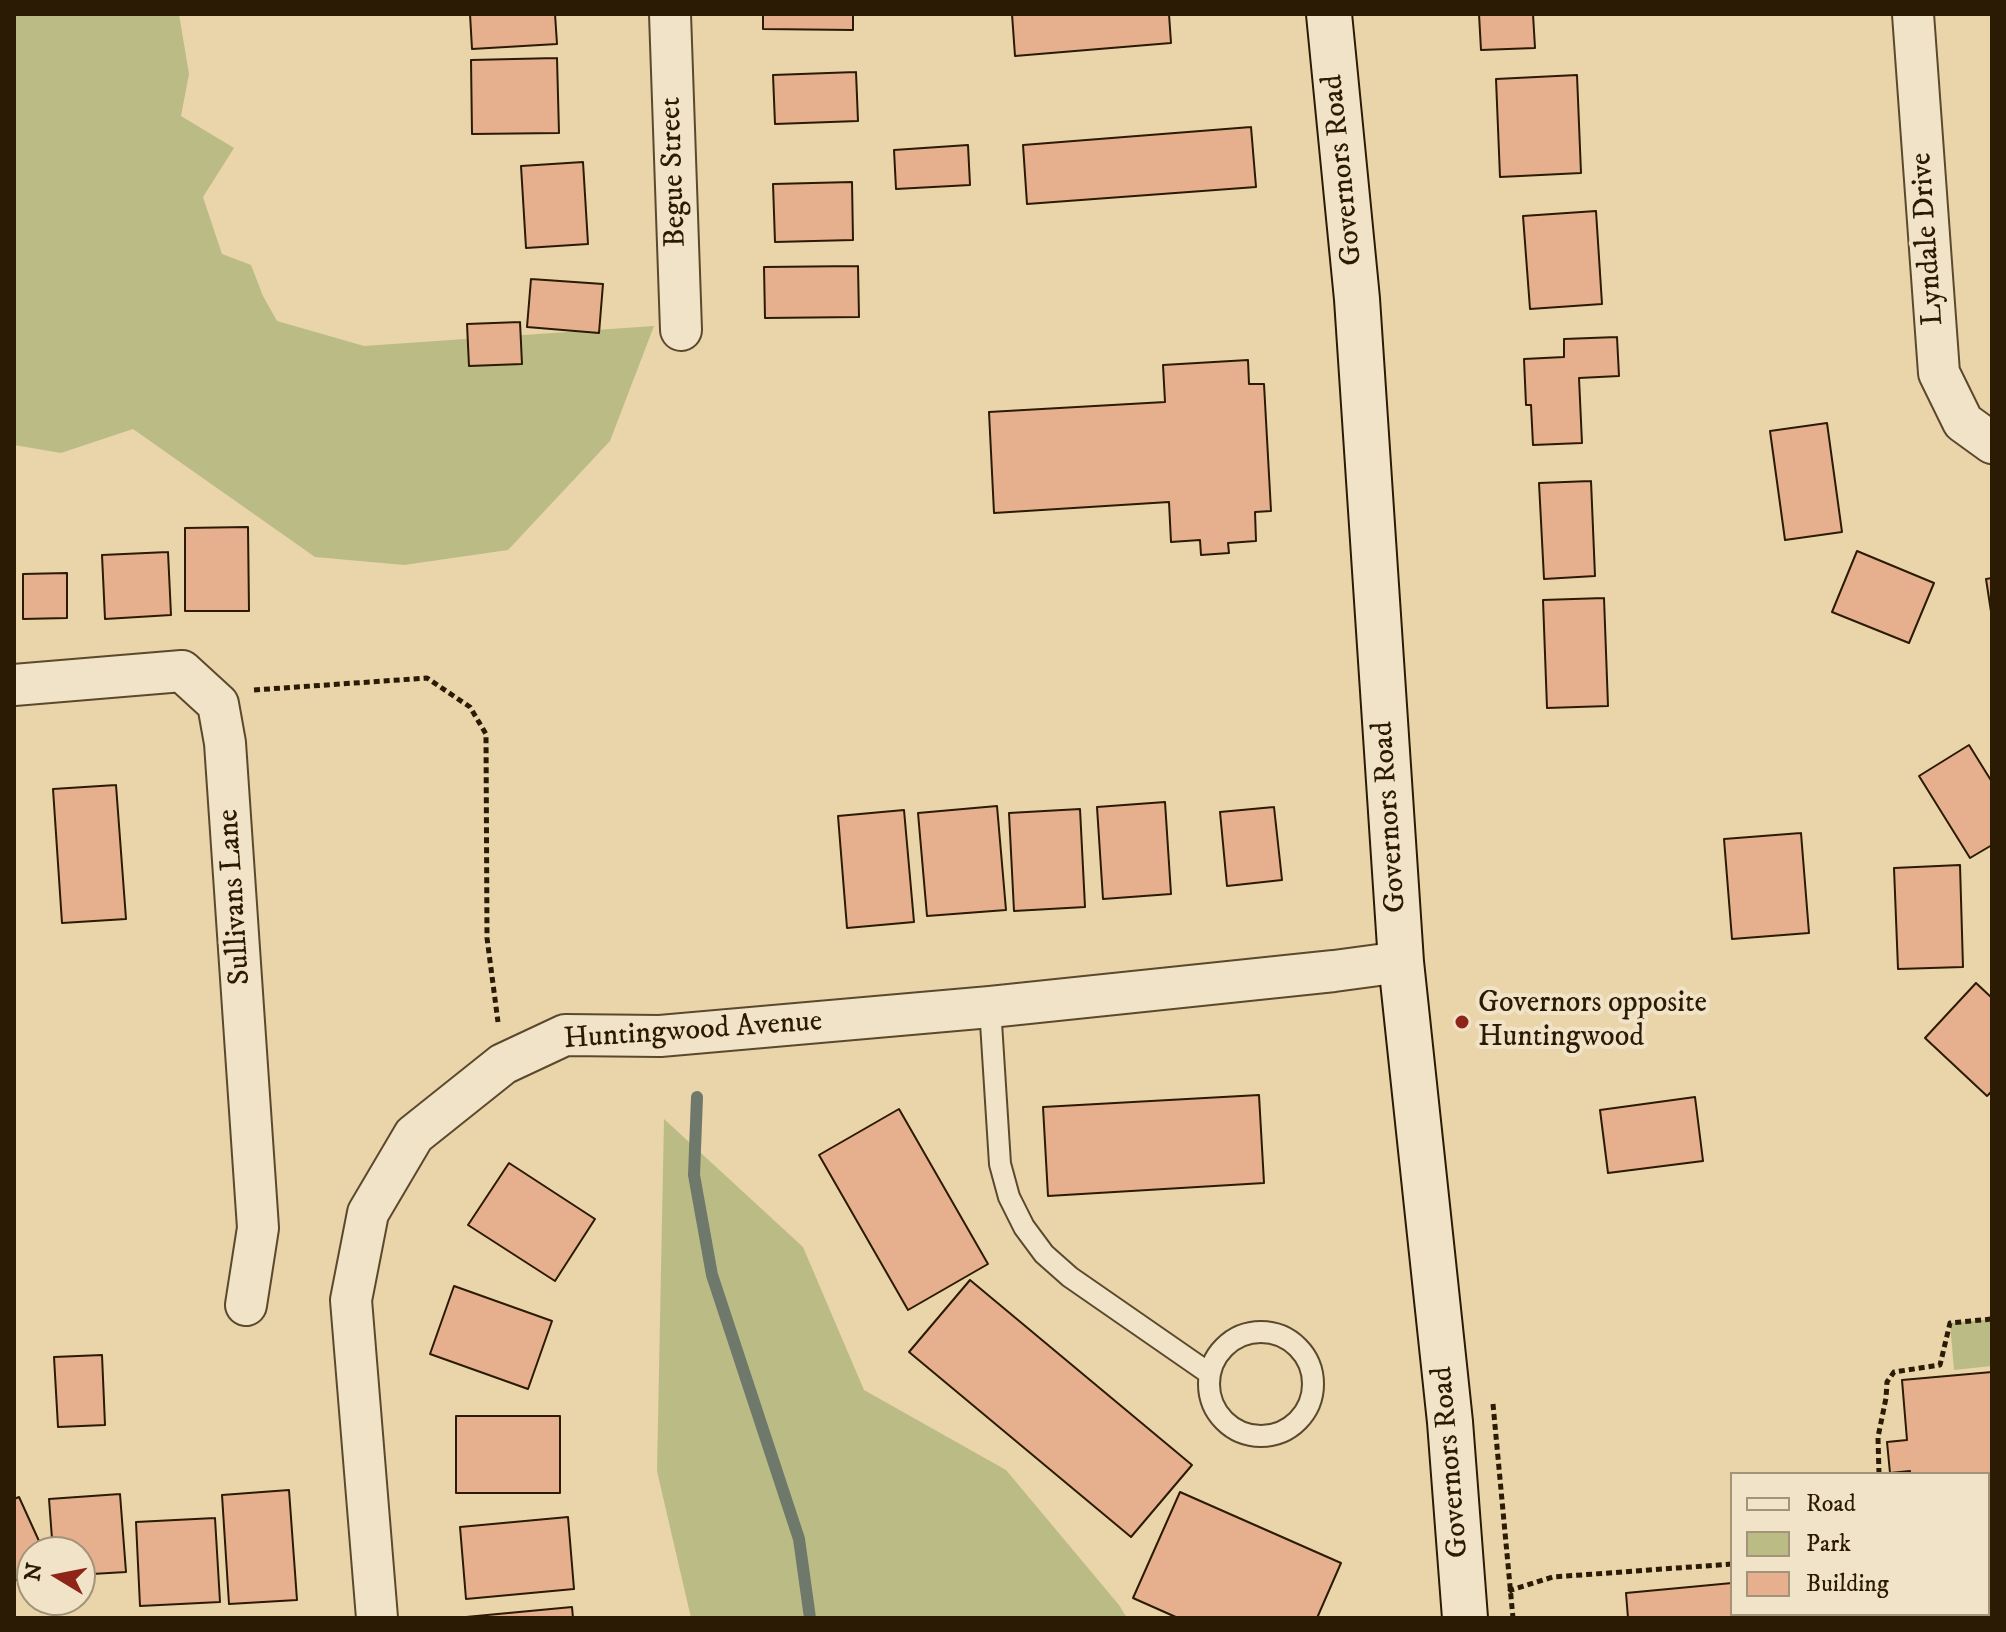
<!DOCTYPE html>
<style>
body{margin:0}
#map{position:relative;width:2006px;height:1632px;overflow:hidden;background:#ead4a9;font-family:"IM FELL DW Pica",serif}
canvas{display:block}
.frame{position:absolute;inset:0;border:16px solid #2b1b04;pointer-events:none}
.legend{position:absolute;left:1730px;top:1472px;width:260px;height:144px;box-sizing:border-box;background:#f1e3c7;border:2px solid #a29379;margin:0;padding:10px 14px;list-style:none;font-size:24px;color:#2b1b04}
.legend li{display:flex;align-items:center;gap:16px;height:40px}
.legend b{width:40px;border:2px solid #a29379}
.north{position:absolute;left:16px;top:1536px;width:80px;height:80px;box-sizing:border-box;background:#f1e3c7;border:2px solid #a29379;border-radius:50%;rotate:280deg;font-size:22px;font-weight:700;line-height:32px;text-align:center;color:#2b1b04}
.north::after{content:'';display:block;margin:auto;width:28px;height:36px;background:#8f2418;clip-path:polygon(50% 0,100% 100%,50% 72%,0 100%)}
</style>
<div id="map">
<canvas width="2006" height="1632"></canvas>
<div class="frame"></div>
<ul class="legend">
<li><b style="height:10px;background:#f1e3c7"></b>Road</li>
<li><b style="height:22px;background:#bbbc85"></b>Park</li>
<li><b style="height:22px;background:#e6af8d"></b>Building</li>
</ul>
<div class="north">N</div>
</div>
<script>
const ctx = document.querySelector('canvas').getContext('2d');
ctx.lineJoin = 'round';
function fill(path, color) { ctx.fillStyle = color; ctx.fill(path, 'evenodd'); }
const shape = rows => new Path2D(rows.map(r => 'M' + r).join(''));
function trace(path, color, width, dash) { ctx.strokeStyle = color; ctx.lineWidth = width; ctx.lineCap = dash ? 'butt' : 'round'; ctx.setLineDash(dash || []); ctx.stroke(path); }
function write(font, color, halo, rows, align = 'center') {
  ctx.font = font + ' "IM FELL DW Pica",serif'; ctx.lineWidth = 8; ctx.setLineDash([]); ctx.textBaseline = 'middle'; ctx.strokeStyle = halo; ctx.fillStyle = color; for (const [text, x, y, turn = 0] of rows) {
    ctx.save(); ctx.translate(x, y); ctx.rotate((+turn || 0) * Math.PI / 180); ctx.textAlign = isNaN(turn) ? turn : align; if (halo) ctx.strokeText(text, 0, 0); ctx.fillText(text, 0, 0); ctx.restore();
  }
}
fill(shape([
 [14,14,179,14,189,74,181,116,234,148,203,197,222,254,251,265,263,296,277,321,364,346,654,326,610,441,508,550,404,565,315,557,133,429,61,453,14,445],
 [664,1119,803,1247,864,1390,1006,1470,1119,1605,1127,1618,691,1618,657,1471],
 [1992,1319,1992,1366,1954,1370,1950,1323]
]), '#bbbc85');
trace(shape([
 [697,1097,694,1175,712,1275,799,1539,810,1618]
]), '#6e796b', 12);
const building = shape([
 [470,14,555,14,557,44,472,49,470,14],
 [763,14,853,14,853,30,763,29,763,14],
 [1012,14,1169,14,1171,43,1015,56,1012,14],
 [1479,14,1533,14,1535,48,1481,50,1479,14],
 [557,58,559,133,472,134,471,60,557,58],
 [856,72,858,121,775,124,773,75,856,72],
 [1577,75,1581,173,1500,177,1496,79,1577,75],
 [1251,127,1256,187,1027,204,1023,145,1251,127],
 [968,145,970,185,896,189,894,150,968,145],
 [583,162,588,244,526,248,521,166,583,162],
 [852,182,853,240,775,242,773,184,852,182],
 [1596,211,1602,304,1530,309,1523,216,1596,211],
 [858,266,859,317,765,318,764,267,858,266],
 [531,279,603,284,599,333,527,327,531,279],
 [520,322,522,364,469,366,467,324,520,322],
 [1617,337,1619,376,1579,378,1582,443,1533,445,1531,405,1526,405,1524,359,1564,357,1564,339,1617,337],
 [1248,360,1249,384,1264,384,1271,511,1255,512,1256,541,1228,543,1229,553,1201,555,1200,540,1171,542,1169,502,994,513,989,412,1165,402,1163,365,1248,360],
 [1827,423,1842,532,1785,540,1770,431,1827,423],
 [1591,481,1595,576,1544,579,1539,483,1591,481],
 [248,527,249,611,185,611,185,528,248,527],
 [1857,551,1934,583,1909,643,1832,612,1857,551],
 [168,552,171,615,105,619,102,555,168,552],
 [67,573,67,618,23,619,23,574,67,573],
 [1992,578,1992,618,1986,579,1992,578],
 [1604,598,1608,706,1547,708,1543,600,1604,598],
 [1969,745,1992,782,1992,845,1970,858,1919,776,1969,745],
 [116,785,126,919,62,923,53,789,116,785],
 [1165,802,1171,894,1103,899,1097,807,1165,802],
 [997,806,1006,910,927,916,918,813,997,806],
 [1274,807,1282,880,1227,886,1220,812,1274,807],
 [1080,809,1085,907,1014,911,1009,813,1080,809],
 [904,810,914,922,847,928,838,816,904,810],
 [1801,833,1809,933,1732,939,1724,839,1801,833],
 [1960,865,1963,967,1898,969,1894,868,1960,865],
 [1976,983,1992,998,1992,1091,1987,1096,1925,1038,1976,983],
 [1259,1095,1264,1183,1048,1196,1043,1107,1259,1095],
 [1695,1097,1703,1161,1608,1173,1600,1110,1695,1097],
 [899,1109,988,1264,908,1310,819,1155,899,1109],
 [509,1163,595,1219,555,1281,468,1225,509,1163],
 [970,1280,1192,1465,1131,1537,909,1352,970,1280],
 [454,1286,552,1321,528,1389,430,1354,454,1286],
 [102,1355,105,1425,58,1427,54,1357,102,1355],
 [1992,1372,1992,1618,1628,1618,1626,1593,1732,1583,1732,1614,1988,1614,1988,1474,1910,1474,1910,1471,1890,1473,1887,1442,1907,1440,1902,1380,1992,1372],
 [456,1416,560,1416,560,1493,456,1493,456,1416],
 [289,1490,297,1600,229,1604,222,1495,289,1490],
 [1180,1492,1341,1563,1317,1618,1178,1618,1133,1598,1180,1492],
 [120,1494,126,1572,92,1574,91,1568,80,1568,80,1552,53,1552,49,1499,120,1494],
 [19,1497,44,1552,32,1552,32,1573,14,1581,14,1499,19,1497],
 [568,1517,574,1589,466,1599,460,1527,568,1517],
 [215,1518,220,1602,140,1606,136,1522,215,1518],
 [572,1607,573,1618,466,1618,466,1617,572,1607]
]);
fill(building, '#e6af8d');
trace(building, '#2b1b04', 2);
const lane = shape([
 [990,1007,1000,1164,1009,1197,1024,1227,1044,1254,1070,1277,1210,1374],
 '1209 1384a52 52 0 1 1 104 0a52 52 0 1 1-104 0Z'
]);
const street = shape([
 [670,14,681,330],
 [1913,14,1939,373,1963,422,1992,443],
 [14,685,182,671,218,704,225,743,258,1228,246,1305],
 [377,1618,351,1300,368,1213,414,1135,503,1064,565,1035,660,1036,990,1007,1334,971,1401,962]
]);
const secondary = shape([
 [1329,14,1357,299,1401,962,1450,1422,1465,1618]
]);
trace(lane, '#5b492d', 24);
trace(street, '#5b492d', 44);
trace(secondary, '#2b1b04', 48);
trace(shape([
 [254,690,427,678,470,707,486,734,487,938,498,1022],
 [1493,1404,1513,1618],
 [1879,1474,1878,1437,1886,1398,1887,1382,1894,1372,1940,1365,1950,1323,1992,1319],
 [1509,1592,1511,1590,1553,1577,1732,1564]
]), '#2b1b04', 5, [6, 4]);
trace(lane, '#f1e3c7', 20);
trace(street, '#f1e3c7', 40);
trace(secondary, '#f1e3c7', 44);
for (const [x, y, r, color] of [
 [1462,1022,8,"#8f2418"]
]) { const dot = new Path2D(); dot.arc(x, y, r, 0, 2 * Math.PI); ctx.fillStyle = color; ctx.fill(dot); trace(dot, '#f1e3c7', 3); }
write('30px', '#2b1b04', '#f1e3c7', [
 ["Governors Road",1344,170,-96],
 ["Begue Street",675,172,-92],
 ["Lyndale Drive",1929,239,-94],
 ["Governors Road",1391,817,-94],
 ["Sullivans Lane",236,897,-94],
 ["Huntingwood Avenue",693,1032,-4],
 ["Governors Road",1452,1462,-95]
]);
write('30px', '#2b1b04', '#f1e3c7', [
 ["Governors opposite",1478,1005],
 ["Huntingwood",1478,1039]
], 'left');
</script>
